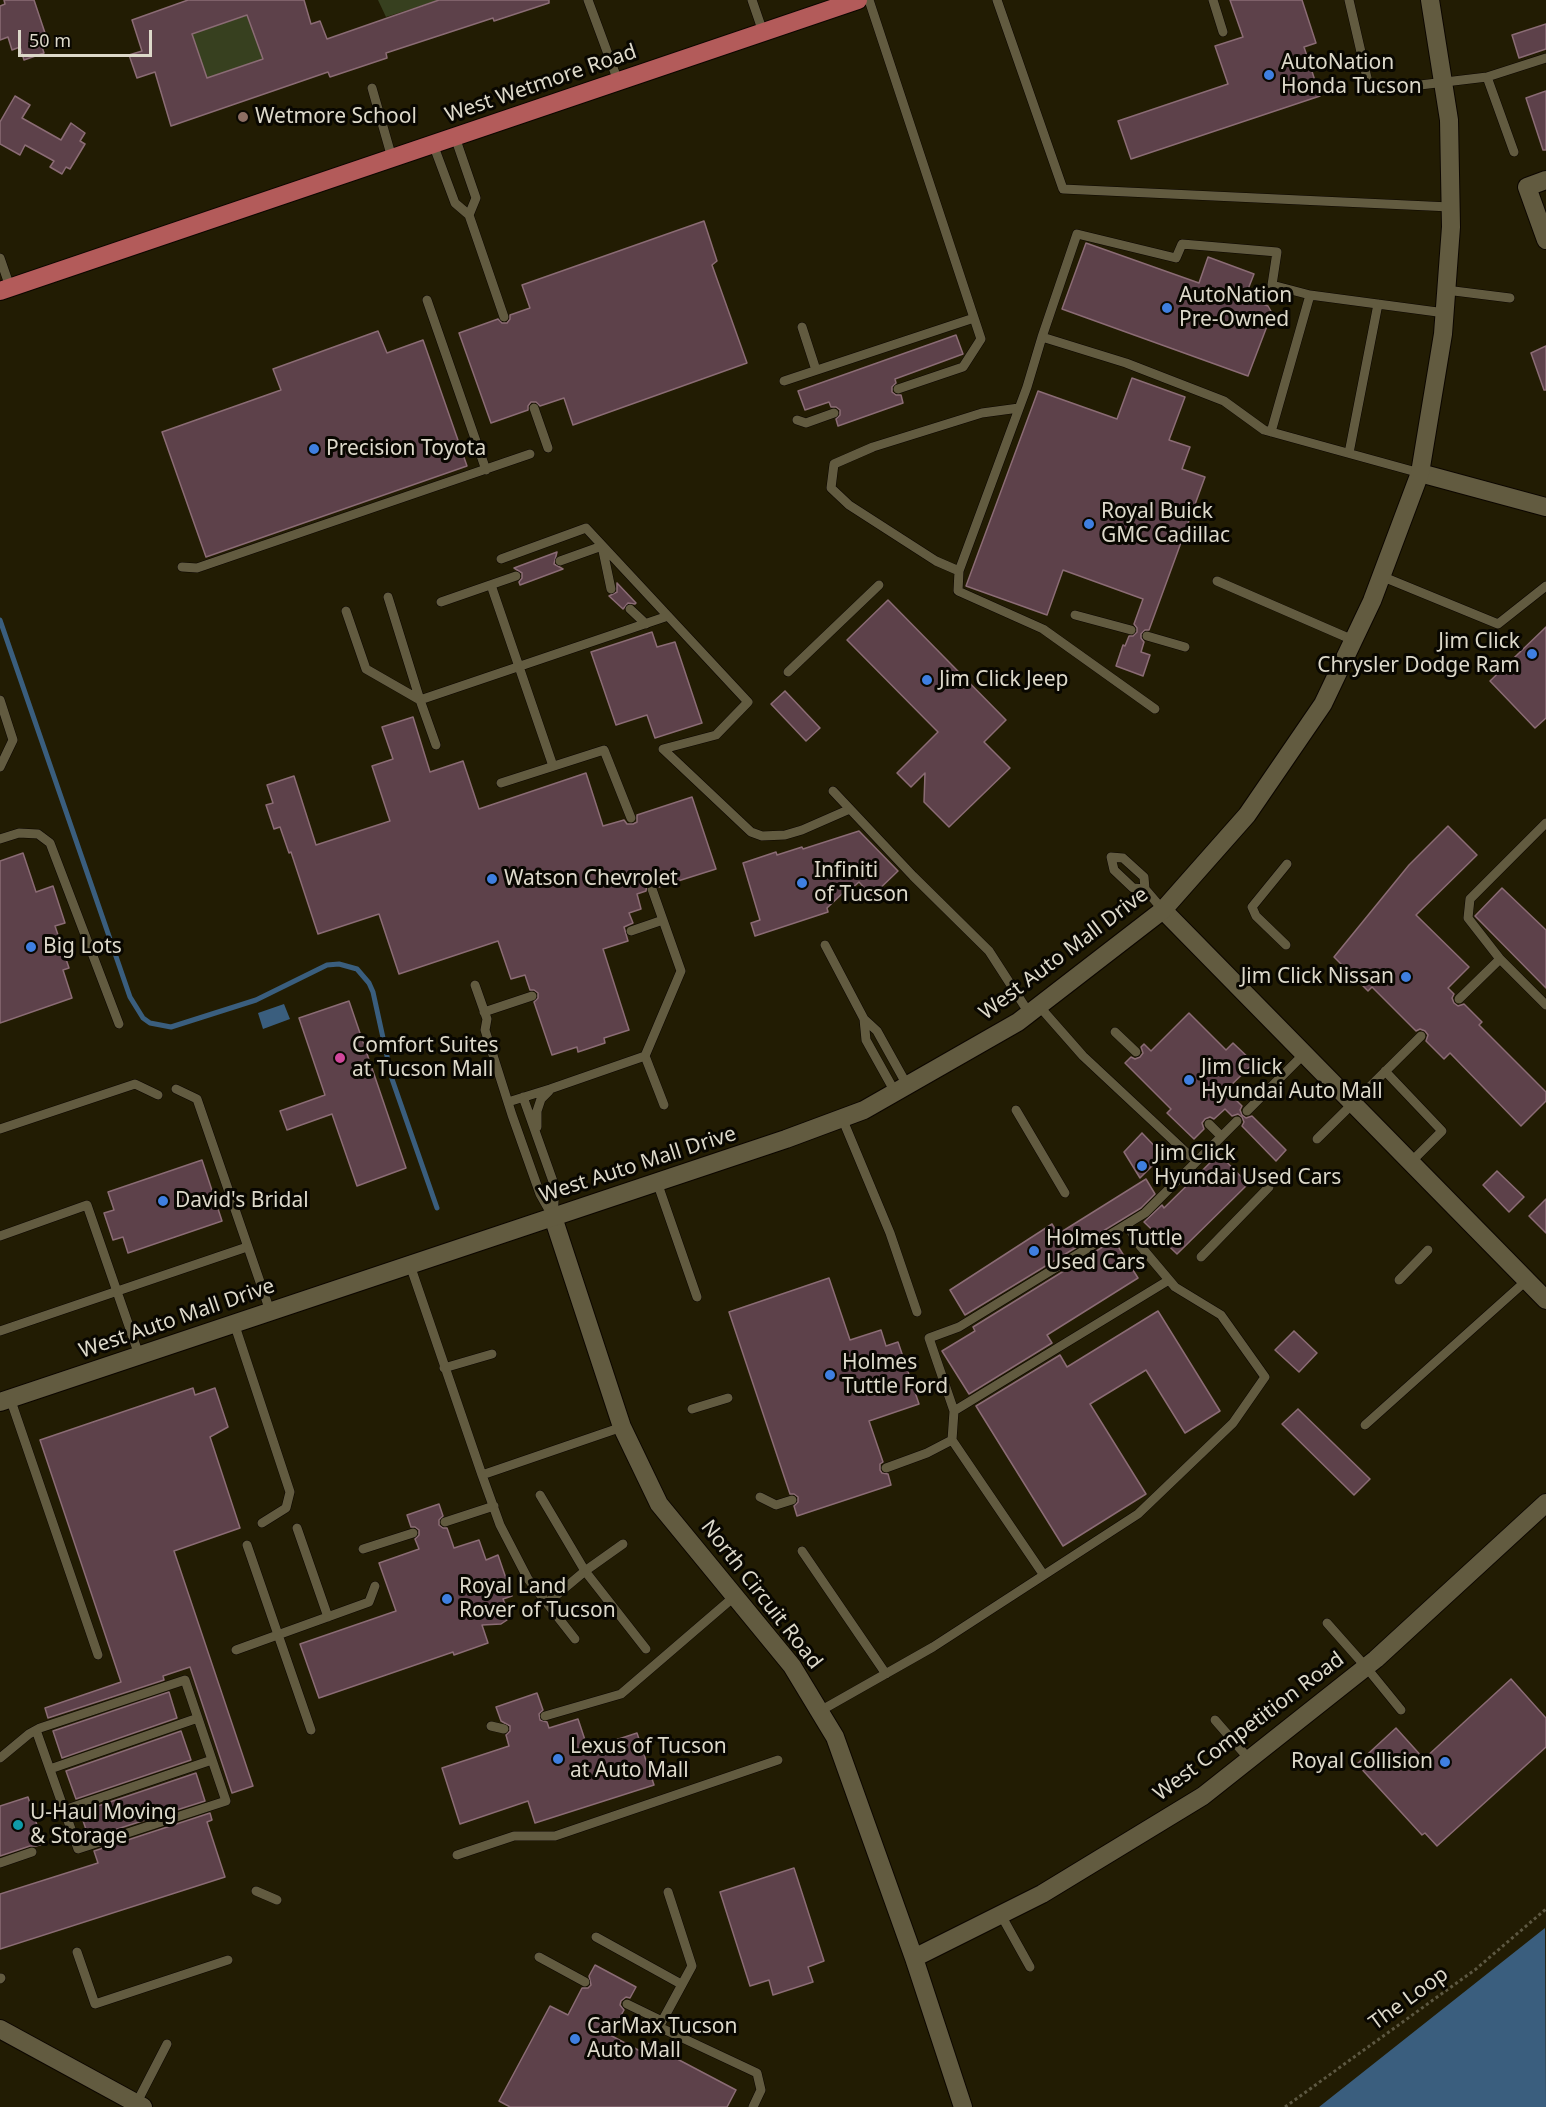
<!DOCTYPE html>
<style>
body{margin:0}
#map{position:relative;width:1546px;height:2107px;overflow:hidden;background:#221c03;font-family:"Noto Sans",sans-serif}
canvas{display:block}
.scale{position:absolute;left:18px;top:30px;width:134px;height:27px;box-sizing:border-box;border:3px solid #ddd9ca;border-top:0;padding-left:8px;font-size:18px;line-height:21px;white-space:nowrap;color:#ddd9ca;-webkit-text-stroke:4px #090701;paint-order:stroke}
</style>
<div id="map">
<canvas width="1546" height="2107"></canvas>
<div class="scale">50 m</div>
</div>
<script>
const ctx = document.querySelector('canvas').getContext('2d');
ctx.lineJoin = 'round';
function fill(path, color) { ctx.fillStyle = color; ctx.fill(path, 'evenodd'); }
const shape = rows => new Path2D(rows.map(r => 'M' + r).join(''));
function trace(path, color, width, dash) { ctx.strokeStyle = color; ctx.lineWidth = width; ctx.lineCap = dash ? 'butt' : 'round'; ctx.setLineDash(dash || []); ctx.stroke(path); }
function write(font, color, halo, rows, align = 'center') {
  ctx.font = font + ' "Noto Sans",sans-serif'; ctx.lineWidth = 6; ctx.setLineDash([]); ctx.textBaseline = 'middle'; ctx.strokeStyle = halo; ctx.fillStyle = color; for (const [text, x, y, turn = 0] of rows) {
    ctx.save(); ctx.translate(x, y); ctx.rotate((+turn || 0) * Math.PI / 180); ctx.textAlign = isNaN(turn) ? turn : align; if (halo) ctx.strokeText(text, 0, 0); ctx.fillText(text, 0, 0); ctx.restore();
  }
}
fill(shape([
 [378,0,439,0,386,17],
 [248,15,263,59,207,78,192,34]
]), '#37401f');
fill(shape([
 [284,1004,290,1019,263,1029,258,1013],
 [1545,1928,1546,2107,1319,2107]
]), '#3a5e7e');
trace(shape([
 [0,620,130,997,143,1018,150,1023,171,1027,256,1000,327,965,339,964,357,969,369,983,373,992,392,1079,437,1208]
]), '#3a5e7e', 5);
const building = shape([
 [4,0,34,0,48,42,41,44,44,53,24,60,20,47,12,50,8,37,0,40,0,6,5,4,4,0],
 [188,0,304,0,311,24,320,21,327,39,439,0,549,0,549,3,494,21,493,18,386,53,387,58,330,77,328,72,171,126,155,72,137,78,129,55,142,51,132,20,188,0],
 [247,15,263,59,207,78,192,34,247,15],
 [1230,0,1302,0,1316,43,1304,47,1320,96,1131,159,1118,121,1228,84,1215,46,1243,37,1230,0],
 [1546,24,1546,49,1519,58,1512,35,1546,24],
 [1546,91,1546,150,1543,150,1526,98,1546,91],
 [15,96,30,105,22,118,61,140,71,123,85,133,80,141,85,144,70,169,66,167,62,174,50,167,54,161,25,145,20,155,0,144,0,122,15,96],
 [704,221,717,261,712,265,747,363,573,425,564,398,540,406,536,402,531,402,528,406,528,410,491,423,459,333,498,319,502,323,507,323,510,319,510,315,530,308,522,285,704,221],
 [1086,243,1199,283,1208,257,1254,274,1245,297,1268,306,1272,313,1248,376,1062,309,1086,243],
 [378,331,387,353,423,340,467,466,206,557,162,432,281,390,273,369,378,331],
 [956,335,963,354,895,379,896,383,892,387,892,392,896,395,901,395,903,403,838,426,836,419,840,415,840,410,836,407,831,407,829,402,805,410,798,391,956,335],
 [1546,346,1546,390,1544,390,1531,353,1546,346],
 [1132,378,1185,397,1169,440,1190,447,1182,469,1205,477,1149,630,1145,630,1141,634,1141,638,1144,642,1141,652,1150,655,1143,676,1116,666,1123,645,1125,646,1129,636,1133,636,1137,632,1137,628,1134,624,1143,599,1063,570,1047,615,966,586,1038,391,1117,419,1132,378],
 [557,552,554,564,563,569,520,585,519,582,522,578,522,573,514,568,557,552],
 [617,583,636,603,635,604,628,603,623,609,609,596,617,592,617,583],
 [888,600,1006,720,984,742,1010,768,949,827,924,802,925,773,911,787,897,773,938,732,847,640,888,600],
 [1546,627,1546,718,1535,728,1490,681,1546,627],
 [652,632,657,647,675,642,702,723,655,738,647,715,616,725,591,652,652,632],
 [785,691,820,728,806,741,771,704,785,691],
 [413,717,430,772,463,761,479,809,586,773,603,826,624,820,627,824,633,824,637,822,637,815,692,797,716,869,659,887,654,883,647,884,646,891,637,894,641,909,629,913,633,923,624,927,628,941,603,949,629,1030,604,1038,605,1043,578,1052,577,1047,552,1055,534,1002,538,998,538,993,534,990,530,990,525,975,511,979,498,941,399,974,379,914,318,934,291,852,289,853,280,827,274,829,266,805,273,803,267,785,294,776,316,845,390,821,372,766,393,759,382,727,413,717],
 [1448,826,1477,855,1416,915,1469,967,1448,988,1454,994,1452,998,1454,1003,1458,1006,1464,1004,1482,1022,1479,1025,1546,1092,1546,1101,1521,1126,1450,1053,1444,1059,1426,1041,1428,1035,1425,1031,1420,1029,1416,1031,1372,987,1368,991,1334,957,1409,865,1448,826],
 [859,831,898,871,872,896,859,882,848,892,846,890,827,908,828,912,755,936,751,923,760,920,743,863,776,852,777,855,802,847,803,849,859,831],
 [23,853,36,892,53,886,65,923,55,926,69,968,63,970,72,998,0,1023,0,861,23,853],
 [1502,888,1546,930,1546,988,1475,916,1502,888],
 [349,1001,406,1168,357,1186,332,1114,287,1130,280,1111,325,1095,299,1018,349,1001],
 [1189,1013,1226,1050,1233,1043,1254,1063,1226,1090,1242,1106,1240,1110,1242,1115,1246,1118,1252,1116,1286,1150,1276,1161,1242,1126,1244,1122,1242,1117,1238,1114,1232,1116,1225,1109,1214,1119,1210,1117,1205,1119,1202,1123,1204,1129,1194,1139,1167,1113,1171,1109,1125,1063,1131,1057,1135,1059,1140,1057,1143,1053,1141,1047,1144,1044,1151,1051,1189,1013],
 [1142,1133,1163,1155,1140,1178,1124,1152,1142,1133],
 [1219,1154,1248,1184,1177,1254,1144,1222,1162,1205,1164,1208,1219,1154],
 [202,1160,222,1221,128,1253,123,1237,113,1240,104,1213,114,1210,108,1192,202,1160],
 [1497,1171,1524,1197,1509,1212,1483,1185,1497,1171],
 [1146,1179,1155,1194,1141,1208,965,1315,950,1290,1052,1224,1058,1234,1146,1179],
 [1546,1199,1546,1233,1529,1216,1546,1199],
 [1114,1240,1138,1278,1047,1335,1052,1343,969,1394,942,1351,975,1331,973,1327,1114,1240],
 [829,1278,850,1340,881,1330,886,1346,898,1342,919,1404,869,1421,883,1462,880,1464,880,1470,882,1473,888,1474,891,1485,797,1516,794,1506,798,1502,798,1497,794,1494,790,1494,729,1312,829,1278],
 [1158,1311,1220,1411,1185,1433,1146,1370,1090,1404,1146,1494,1063,1546,976,1406,1060,1355,1067,1367,1158,1311],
 [1294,1331,1317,1353,1299,1372,1275,1350,1294,1331],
 [193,1388,195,1395,215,1388,228,1427,210,1437,240,1528,174,1551,253,1786,232,1793,190,1667,163,1676,164,1680,48,1718,45,1708,121,1682,40,1440,193,1388],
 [1298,1409,1370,1479,1354,1495,1282,1424,1298,1409],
 [439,1504,443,1516,439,1520,439,1525,443,1528,447,1528,454,1548,479,1540,486,1560,498,1555,512,1596,503,1599,508,1612,507,1620,501,1624,482,1625,488,1643,454,1655,453,1652,319,1698,300,1644,396,1611,379,1563,419,1549,415,1539,419,1535,419,1530,415,1527,411,1527,407,1515,439,1504],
 [1511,1679,1546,1718,1546,1747,1437,1846,1425,1833,1422,1835,1357,1764,1396,1728,1424,1759,1511,1679],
 [169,1692,177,1718,62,1758,53,1731,169,1692],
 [537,1693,543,1710,539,1714,540,1720,547,1722,549,1728,578,1719,588,1749,637,1733,654,1785,535,1823,528,1801,460,1824,442,1768,509,1746,506,1735,510,1731,510,1726,501,1721,496,1707,537,1693],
 [181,1731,191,1760,76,1799,66,1771,181,1731],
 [196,1773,205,1801,89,1838,80,1812,196,1773],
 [28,1797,43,1844,36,1846,30,1846,0,1856,0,1806,28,1797],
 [210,1813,212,1820,207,1822,225,1877,0,1949,0,1894,98,1863,94,1851,210,1813],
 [794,1868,824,1961,808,1967,813,1982,773,1995,769,1980,750,1986,720,1892,794,1868],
 [595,1965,636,1987,630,1998,626,1997,621,2001,620,2005,624,2010,610,2035,640,2051,645,2042,736,2090,727,2107,510,2107,499,2101,550,2006,568,2015,582,1988,588,1988,591,1985,589,1976,595,1965]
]);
fill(building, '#5d414a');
trace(building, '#8b6c75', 1.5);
const lane = shape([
 [588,0,618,81],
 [752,0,763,32],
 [869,0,981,339,963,367,898,389],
 [997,0,1063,189,1450,207],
 [1213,0,1223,32],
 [1349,0,1370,91,1487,77,1546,58],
 [1487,77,1514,152],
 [372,88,392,158],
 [433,144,455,203,469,215,476,198,455,137],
 [469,215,504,317],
 [0,258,10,287],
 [1446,290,1510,298],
 [427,300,486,470],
 [802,327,816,370],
 [1042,337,1077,234,1176,258,1182,244,1277,252,1272,285,1310,295],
 [784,381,974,318],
 [534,408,548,448],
 [797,420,806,423,834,413],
 [1271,432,1310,295,1445,313],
 [1349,453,1378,304],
 [501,559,586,528,748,702,716,735,663,749,751,832,762,836,785,835,802,830,850,809],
 [560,561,602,546,611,589],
 [182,567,197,568,530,454],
 [959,571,936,561,849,505,831,488,834,464,873,447,982,413,1019,408],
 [1381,576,1498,624,1546,586],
 [1217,581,1353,640],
 [491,585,553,766],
 [388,597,420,700,436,745],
 [441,602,516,576],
 [630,609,646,624],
 [346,611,366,669,420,700,668,616],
 [1075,615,1131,630],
 [1147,636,1185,647],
 [788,672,879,585],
 [0,700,13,740,0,767],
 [1155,709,1043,629,958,591,959,571,1027,387,1042,337,1126,363,1224,401,1264,430,1420,473],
 [501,783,604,750,631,818],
 [833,791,913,876,989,951,1029,1013],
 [1546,823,1470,899,1468,918,1500,959,1546,1005],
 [0,839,19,833,38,834,50,843,119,1024],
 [1111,857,1123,858,1144,877,1145,889,1133,888,1114,870,1111,857],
 [652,889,681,971,645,1056,664,1105],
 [1145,889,1163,910],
 [631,931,663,920],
 [825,945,864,1019],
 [1286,945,1256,916,1252,907,1287,864],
 [475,985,487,1019,485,1030,512,1115,540,1194,553,1217],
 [1459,999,1500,959],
 [1039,1006,1083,1056,1190,1156,1198,1160,1237,1121],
 [484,1012,532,996],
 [1115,1032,1136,1052],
 [472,1070,495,1062],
 [1385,1071,1442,1131,1411,1162],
 [176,1089,197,1099,270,1311],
 [895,1092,866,1040,864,1019,877,1031,907,1085],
 [523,1097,555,1187,553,1217],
 [508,1102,550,1089,645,1056],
 [1016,1110,1065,1193],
 [1247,1111,1304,1054],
 [842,1118,890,1233,917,1312],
 [1209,1124,1221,1136],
 [537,1127,537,1111,541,1099,549,1091],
 [0,1129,135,1084,158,1095],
 [1317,1139,1421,1036],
 [657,1182,697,1297],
 [0,1236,87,1205,139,1355],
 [1201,1257,1269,1187],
 [410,1265,482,1475,622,1427],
 [1399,1280,1428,1250],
 [234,1323,290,1492,286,1508,262,1523],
 [0,1331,247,1247],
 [444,1368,492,1354],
 [10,1398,98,1655],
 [692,1409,728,1398],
 [954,1411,929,1338,959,1327,1145,1213,1198,1160],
 [1365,1425,1527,1280],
 [886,1468,927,1453,952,1440],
 [482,1475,500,1525,528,1579,575,1639],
 [540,1495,585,1571,623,1544],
 [760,1497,776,1505,792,1500],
 [445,1522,494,1506],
 [297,1528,328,1617],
 [247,1545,311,1730],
 [363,1549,413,1533],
 [802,1551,886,1674],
 [1043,1574,952,1440,954,1411,1169,1280],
 [547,1603,585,1571,646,1649],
 [1327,1623,1366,1667,1401,1710],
 [236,1650,369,1602,375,1586],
 [820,1711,933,1647,1138,1514,1233,1423,1265,1377,1221,1315,1175,1287,1137,1242,1127,1224],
 [545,1716,621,1694,735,1596],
 [1215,1720,1249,1759],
 [491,1726,504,1729],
 [0,1758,29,1734,40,1728,185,1680,226,1801,78,1849,36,1730],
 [50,1769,198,1718],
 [64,1810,212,1760],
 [457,1855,514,1836,555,1836,778,1760],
 [0,1863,32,1852],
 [256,1891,277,1900],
 [668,1892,692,1966,659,2027,757,2073,761,2090,753,2107],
 [1001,1915,1030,1967],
 [596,1937,681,1984],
 [77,1952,95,2004,228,1960],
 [539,1957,585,1982],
 [0,1979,1,1978],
 [627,2004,662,2021],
 [135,2106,167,2044]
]);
const street = shape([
 [1546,180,1527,187,1546,240],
 [1420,473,1546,507],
 [1163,910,1546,1300],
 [553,1217,622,1427,659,1504,792,1666,835,1737,914,1958,963,2107],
 [914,1958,1042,1894,1203,1796,1376,1659,1546,1503],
 [0,2029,143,2107]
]);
const secondary = shape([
 [0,1402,786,1139,864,1110,1018,1022,1163,910,1247,815,1323,704,1372,601,1420,473,1443,334,1451,227,1449,120,1430,0]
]);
const primary = shape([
 [0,291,858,0]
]);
trace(lane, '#0c0600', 10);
trace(street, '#0c0600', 20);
trace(secondary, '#0c0600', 20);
trace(primary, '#0c0600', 20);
trace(shape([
 [1285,2107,1476,1969,1546,1909]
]), '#5d5842', 3, [3, 3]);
trace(lane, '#625b40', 9);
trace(street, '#625b40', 18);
trace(secondary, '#625b40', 18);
trace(primary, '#b35b5a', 18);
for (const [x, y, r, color] of [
 [1269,75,6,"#3f7fe0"],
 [243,117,6,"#8d6e63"],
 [1167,308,6,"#3f7fe0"],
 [314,449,6,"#3f7fe0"],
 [1089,524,6,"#3f7fe0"],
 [1532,654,6,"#3f7fe0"],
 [927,680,6,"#3f7fe0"],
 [492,879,6,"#3f7fe0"],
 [802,883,6,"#3f7fe0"],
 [31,947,6,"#3f7fe0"],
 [1406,977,6,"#3f7fe0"],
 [340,1058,6,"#d1479c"],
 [1189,1080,6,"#3f7fe0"],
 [1142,1166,6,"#3f7fe0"],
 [163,1201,6,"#3f7fe0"],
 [1034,1251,6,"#3f7fe0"],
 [830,1375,6,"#3f7fe0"],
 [447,1599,6,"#3f7fe0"],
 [558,1759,6,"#3f7fe0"],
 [1445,1762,6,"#3f7fe0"],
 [18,1825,6,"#0f9aa8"],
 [575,2039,6,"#3f7fe0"]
]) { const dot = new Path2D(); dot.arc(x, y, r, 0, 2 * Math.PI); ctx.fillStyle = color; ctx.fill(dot); trace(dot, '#090701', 2); }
write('21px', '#ddd9ca', '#090701', [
 ["AutoNation",1281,63],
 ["Honda Tucson",1281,87],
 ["Wetmore School",255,117],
 ["AutoNation",1179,296],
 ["Pre-Owned",1179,320],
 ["Precision Toyota",326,449],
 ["Royal Buick",1101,512],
 ["GMC Cadillac",1101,536],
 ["Jim Click",1520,642,"right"],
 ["Chrysler Dodge Ram",1520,666,"right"],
 ["Jim Click Jeep",939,680],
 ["Infiniti",814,871],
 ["of Tucson",814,895],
 ["Watson Chevrolet",504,879],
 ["Big Lots",43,947],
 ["Jim Click Nissan",1394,977,"right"],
 ["Comfort Suites",352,1046],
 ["at Tucson Mall",352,1070],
 ["Jim Click",1201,1068],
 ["Hyundai Auto Mall",1201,1092],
 ["Jim Click",1154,1154],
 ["Hyundai Used Cars",1154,1178],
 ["David's Bridal",175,1201],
 ["Holmes Tuttle",1046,1239],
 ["Used Cars",1046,1263],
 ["Holmes",842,1363],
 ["Tuttle Ford",842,1387],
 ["Royal Land",459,1587],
 ["Rover of Tucson",459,1611],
 ["Lexus of Tucson",570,1747],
 ["at Auto Mall",570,1771],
 ["Royal Collision",1433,1762,"right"],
 ["U-Haul Moving",30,1813],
 ["& Storage",30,1837],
 ["CarMax Tucson",587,2027],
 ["Auto Mall",587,2051]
], 'left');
write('21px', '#ddd9ca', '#090701', [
 ["West Wetmore Road",541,84,-19],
 ["West Auto Mall Drive",1064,954,-37],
 ["West Auto Mall Drive",638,1165,-18],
 ["West Auto Mall Drive",177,1319,-19],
 ["North Circuit Road",761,1595,52],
 ["West Competition Road",1249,1727,-37],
 ["The Loop",1409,1999,-36]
]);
</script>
